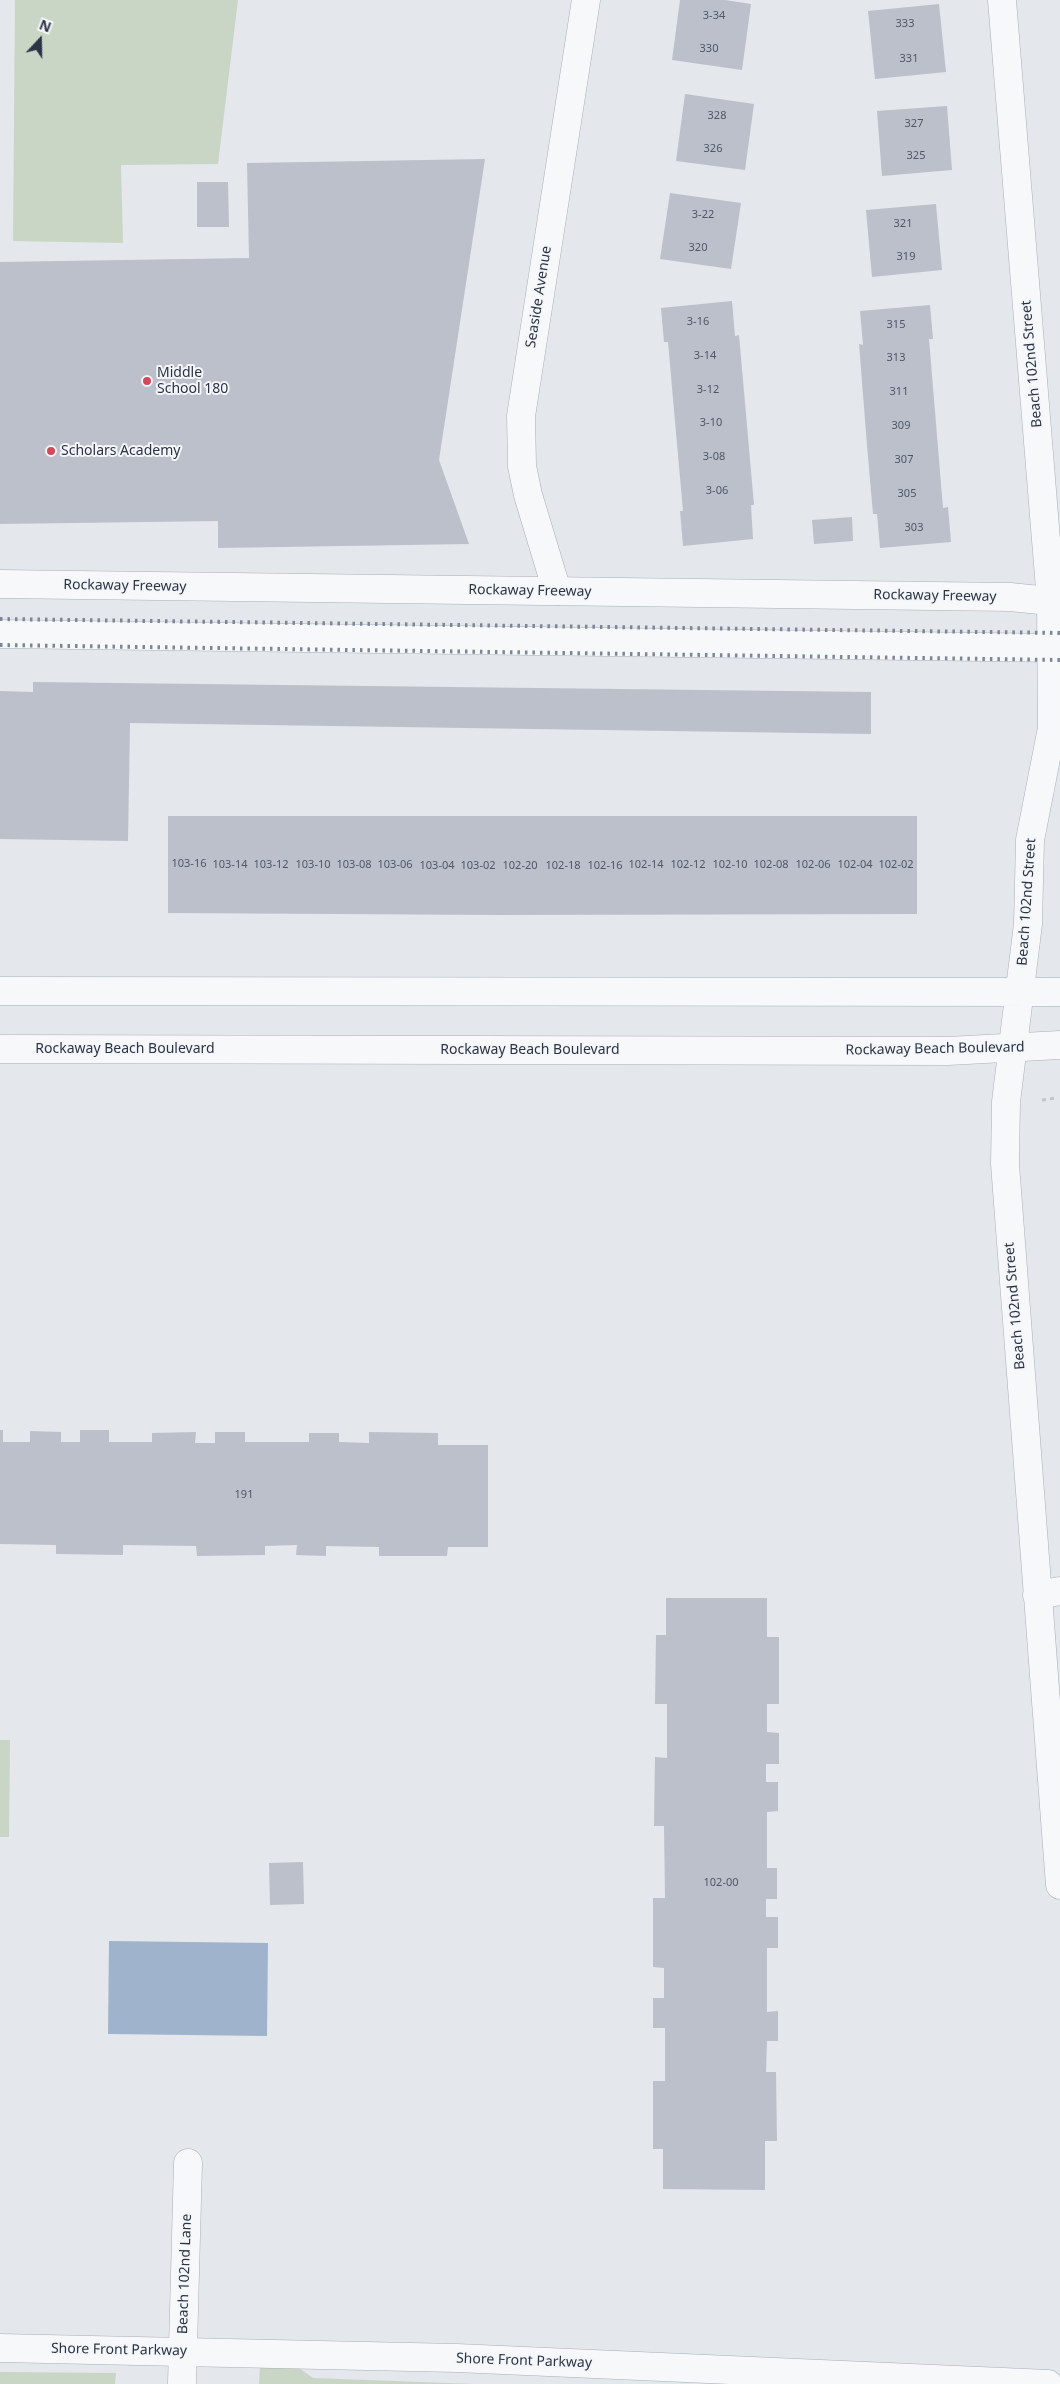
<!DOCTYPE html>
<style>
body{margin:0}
#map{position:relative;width:1060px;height:2384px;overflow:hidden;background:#e4e7ec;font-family:"Noto Sans",sans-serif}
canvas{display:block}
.north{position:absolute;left:15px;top:15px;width:50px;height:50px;-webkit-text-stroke:4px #f4f6f9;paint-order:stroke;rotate:21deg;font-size:14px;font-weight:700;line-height:20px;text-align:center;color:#2b3445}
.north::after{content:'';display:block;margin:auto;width:18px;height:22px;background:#2b3445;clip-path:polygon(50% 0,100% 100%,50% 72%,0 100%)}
</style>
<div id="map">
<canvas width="1060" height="2384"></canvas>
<div class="north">N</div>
</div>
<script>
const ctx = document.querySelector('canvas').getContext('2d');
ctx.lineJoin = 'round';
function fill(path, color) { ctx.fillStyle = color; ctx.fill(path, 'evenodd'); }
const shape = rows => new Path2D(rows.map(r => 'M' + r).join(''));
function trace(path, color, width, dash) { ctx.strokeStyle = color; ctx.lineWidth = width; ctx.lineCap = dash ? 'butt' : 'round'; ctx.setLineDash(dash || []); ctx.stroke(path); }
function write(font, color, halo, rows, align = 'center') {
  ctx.font = font + ' "Noto Sans",sans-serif'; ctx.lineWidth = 4; ctx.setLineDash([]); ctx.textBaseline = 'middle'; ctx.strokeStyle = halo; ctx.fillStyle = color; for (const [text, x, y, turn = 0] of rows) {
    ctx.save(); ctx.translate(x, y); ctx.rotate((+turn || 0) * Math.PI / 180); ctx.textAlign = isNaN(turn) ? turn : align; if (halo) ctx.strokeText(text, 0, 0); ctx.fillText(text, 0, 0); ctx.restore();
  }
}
fill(shape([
 [15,0,238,0,218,164,121,165,123,243,13,241],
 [0,1740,10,1740,9,1837,0,1837],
 [260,2366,299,2368,313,2378,475,2384,259,2384],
 [0,2372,116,2373,115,2384,0,2384]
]), '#c9d6c5');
fill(shape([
 [109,1941,268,1943,267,2036,108,2034]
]), '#9fb4cc');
fill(shape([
 [680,0,725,0,751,4,742,70,672,60],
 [939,4,946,72,875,79,868,11],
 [685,94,754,104,745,170,676,161],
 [947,106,952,170,882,176,877,111],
 [485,159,439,460,469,544,218,548,218,521,0,524,0,262,249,258,247,163],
 [197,182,228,182,229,227,197,227],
 [670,193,741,203,731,269,660,259],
 [936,204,942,270,872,277,866,210],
 [732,301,735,336,739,335,754,505,751,505,753,539,683,546,680,511,683,511,674,410,668,342,664,342,661,308],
 [930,305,933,339,929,339,943,508,948,507,951,542,880,548,877,514,873,514,867,445,859,344,863,345,860,311],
 [852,517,853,541,814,544,812,520],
 [33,682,871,692,871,734,130,723,128,841,0,839,0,691,33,692],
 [168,816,917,816,917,914,498,915,168,913],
 [0,1430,3,1430,3,1442,30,1442,30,1431,61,1432,61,1442,80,1442,80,1430,109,1430,109,1442,152,1442,152,1433,196,1432,195,1443,215,1443,215,1432,245,1432,245,1442,309,1442,309,1433,339,1433,339,1442,369,1443,369,1432,438,1433,438,1445,488,1445,488,1547,448,1547,447,1556,379,1556,379,1547,326,1546,326,1556,296,1555,297,1545,265,1546,265,1555,197,1556,196,1546,123,1545,123,1555,56,1554,56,1545,0,1544],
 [666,1598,767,1598,767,1637,779,1637,779,1704,767,1704,767,1732,779,1733,779,1764,766,1764,766,1782,778,1782,778,1811,767,1812,767,1868,777,1868,777,1899,766,1899,766,1917,778,1917,778,1948,767,1948,767,2012,778,2011,778,2041,767,2041,766,2072,776,2072,777,2141,765,2141,765,2190,663,2189,663,2149,653,2149,653,2081,665,2081,665,2028,653,2028,653,1998,664,1998,664,1968,653,1967,653,1898,665,1898,664,1826,654,1826,655,1757,667,1758,667,1704,655,1704,656,1635,666,1635],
 [303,1862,304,1904,270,1905,269,1863]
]), '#bbc0ca');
const minor = shape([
 [1002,0,1051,601],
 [557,591,528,495,522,466,521,416,586,0],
 [182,2384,188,2163]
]);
const tertiary = shape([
 [0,584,1010,597,1060,602],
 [1051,601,1052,728,1056,746],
 [0,634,1060,648],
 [1052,728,1030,840,1028,924,1006,1102,1005,1164,1060,1885],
 [0,991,1060,992],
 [0,1049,948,1051,1060,1045],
 [1037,1595,1060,1591],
 [0,2348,457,2358,1048,2384]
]);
trace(minor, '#a9aeb7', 29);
trace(tertiary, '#a9aeb7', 29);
trace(shape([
 [1042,1100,1056,1098]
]), '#c2c5cb', 3, [4, 4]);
trace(minor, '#f7f8fa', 28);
trace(tertiary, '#f7f8fa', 28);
trace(shape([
 [0,619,1060,633],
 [0,645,1060,660]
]), '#7d8696', 4, [2.5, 5]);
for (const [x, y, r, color] of [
 [147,381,5,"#d1495b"],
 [51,451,5,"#d1495b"]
]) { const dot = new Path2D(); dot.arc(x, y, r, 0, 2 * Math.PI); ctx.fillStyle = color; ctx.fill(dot); trace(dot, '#f4f6f9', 2); }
write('11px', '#4f5766', null, [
 ["3-34",714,16],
 ["333",905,24],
 ["330",709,49],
 ["331",909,59],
 ["328",717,116],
 ["327",914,124],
 ["326",713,149],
 ["325",916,156],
 ["3-22",703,215],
 ["321",903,224],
 ["320",698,248],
 ["319",906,257],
 ["3-16",698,322],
 ["315",896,325],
 ["3-14",705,356],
 ["313",896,358],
 ["3-12",708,390],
 ["311",899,392],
 ["3-10",711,423],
 ["309",901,426],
 ["3-08",714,457],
 ["307",904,460],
 ["3-06",717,491],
 ["305",907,494],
 ["303",914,528],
 ["103-16",189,864],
 ["103-14",230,865],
 ["103-12",271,865],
 ["103-10",313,865],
 ["103-08",354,865],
 ["103-06",395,865],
 ["102-14",646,865],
 ["102-12",688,865],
 ["102-10",730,865],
 ["102-08",771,865],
 ["102-06",813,865],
 ["102-04",855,865],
 ["102-02",896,865],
 ["103-04",437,866],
 ["103-02",478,866],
 ["102-20",520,866],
 ["102-18",563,866],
 ["102-16",605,866],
 ["191",244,1495],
 ["102-00",721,1883]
]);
write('14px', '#2b3445', '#f4f6f9', [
 ["Seaside Avenue",539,297,-81],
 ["Beach 102nd Street",1032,364,-95],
 ["Rockaway Freeway",125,586,1],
 ["Rockaway Freeway",530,591,1],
 ["Rockaway Freeway",935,596,1],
 ["Beach 102nd Street",1027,902,-86],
 ["Rockaway Beach Boulevard",125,1049],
 ["Rockaway Beach Boulevard",935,1049,-1],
 ["Rockaway Beach Boulevard",530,1050],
 ["Beach 102nd Street",1015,1306,-95],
 ["Beach 102nd Lane",185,2274,-88],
 ["Shore Front Parkway",119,2350,1],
 ["Shore Front Parkway",524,2361,2]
]);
write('14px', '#2b3445', '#f4f6f9', [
 ["Middle",157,373],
 ["School 180",157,389],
 ["Scholars Academy",61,451]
], 'left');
</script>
